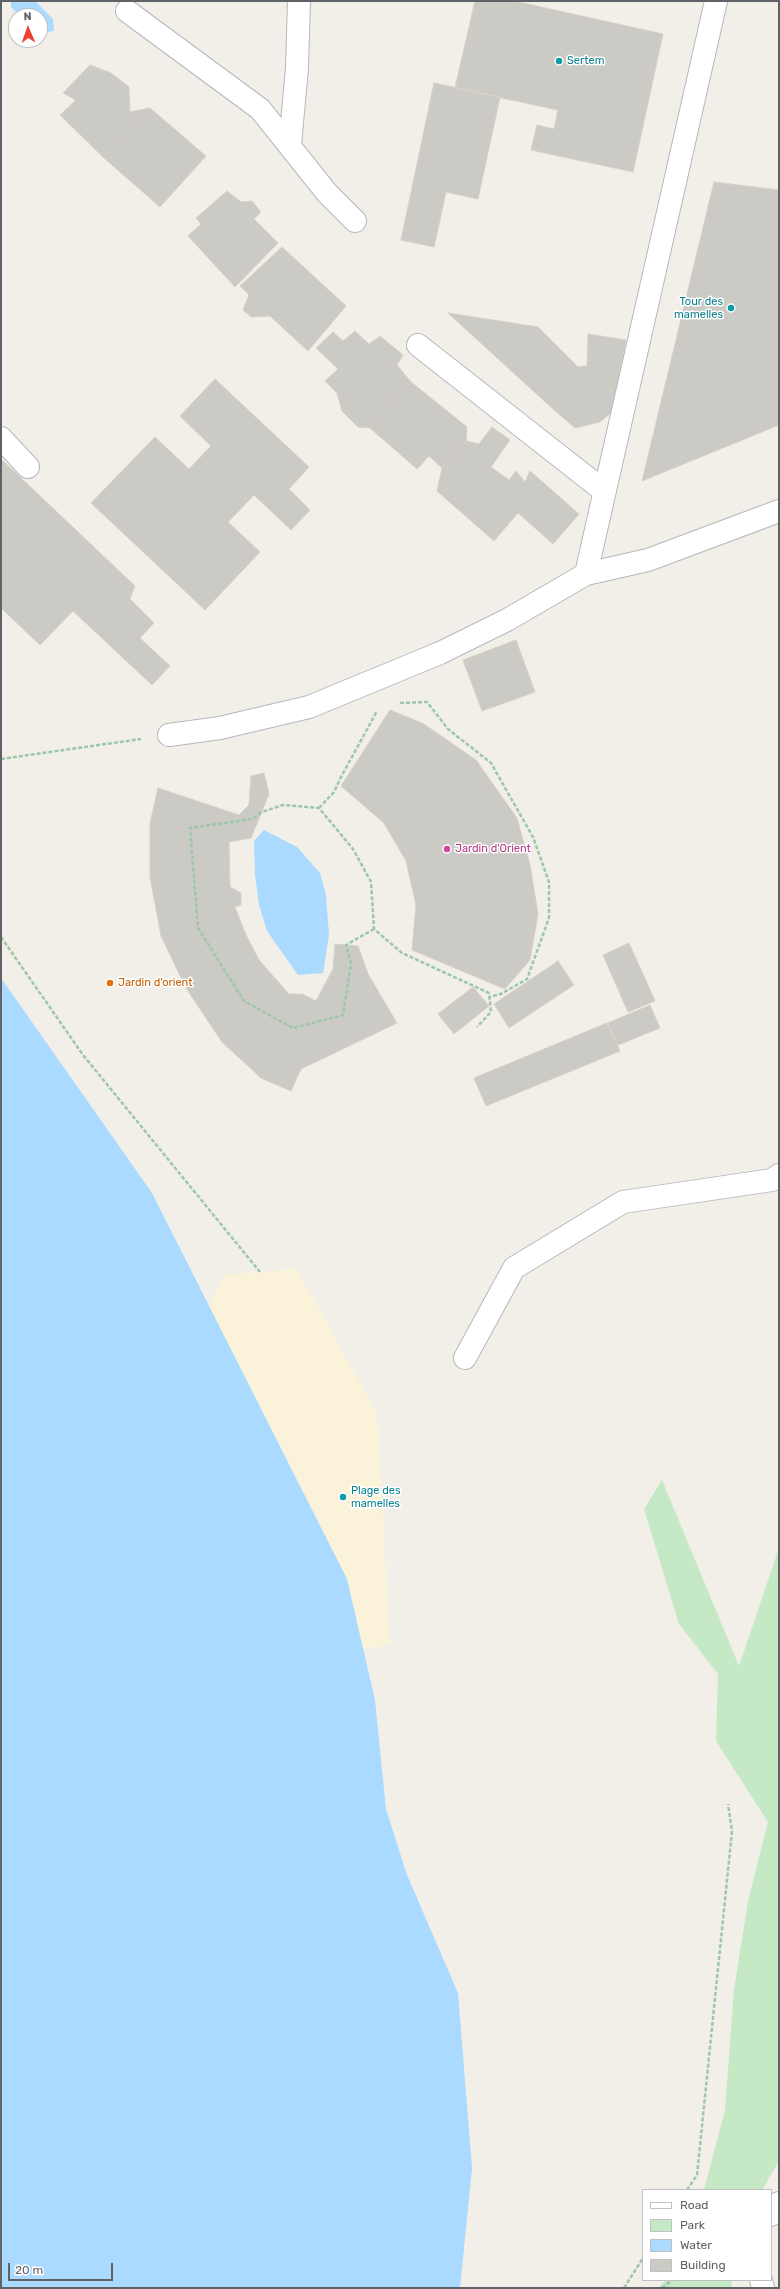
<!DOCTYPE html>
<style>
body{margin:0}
#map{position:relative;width:780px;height:2289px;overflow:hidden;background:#f1efe8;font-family:Rubik,sans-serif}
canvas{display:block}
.frame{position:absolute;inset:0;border:2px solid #5f6368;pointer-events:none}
.legend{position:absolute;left:642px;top:2189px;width:130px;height:92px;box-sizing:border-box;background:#fff;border:1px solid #bfc1c3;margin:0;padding:5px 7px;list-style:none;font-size:12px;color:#5f6368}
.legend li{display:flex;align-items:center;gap:8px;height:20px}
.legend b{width:20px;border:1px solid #bfc1c3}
.north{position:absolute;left:8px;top:8px;width:40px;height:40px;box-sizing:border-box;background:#fff;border:1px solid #bfc1c3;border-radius:50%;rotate:358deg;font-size:11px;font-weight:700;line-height:16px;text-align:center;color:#5f6368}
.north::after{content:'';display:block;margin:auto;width:14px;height:18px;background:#ea4335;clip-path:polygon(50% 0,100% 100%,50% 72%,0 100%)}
.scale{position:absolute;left:8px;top:2263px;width:105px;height:18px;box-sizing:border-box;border:2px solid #5f6368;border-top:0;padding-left:5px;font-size:12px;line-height:14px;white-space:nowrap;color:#5f6368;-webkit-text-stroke:3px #fff;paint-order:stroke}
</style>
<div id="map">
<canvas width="780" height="2289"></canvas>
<div class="frame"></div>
<ul class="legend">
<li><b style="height:5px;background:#fff"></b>Road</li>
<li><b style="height:11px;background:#c5e8c5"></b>Park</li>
<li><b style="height:11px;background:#aadaff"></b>Water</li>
<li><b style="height:11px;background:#cccac5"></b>Building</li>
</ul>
<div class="north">N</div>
<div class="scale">20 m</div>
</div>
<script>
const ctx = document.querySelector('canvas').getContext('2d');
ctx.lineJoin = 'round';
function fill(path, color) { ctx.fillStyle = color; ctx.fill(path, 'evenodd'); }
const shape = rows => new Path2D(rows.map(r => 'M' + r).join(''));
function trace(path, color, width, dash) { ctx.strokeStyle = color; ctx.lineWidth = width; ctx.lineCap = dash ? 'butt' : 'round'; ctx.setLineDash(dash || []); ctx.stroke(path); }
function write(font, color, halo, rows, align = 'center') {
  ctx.font = font + ' Rubik,sans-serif'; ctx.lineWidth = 3; ctx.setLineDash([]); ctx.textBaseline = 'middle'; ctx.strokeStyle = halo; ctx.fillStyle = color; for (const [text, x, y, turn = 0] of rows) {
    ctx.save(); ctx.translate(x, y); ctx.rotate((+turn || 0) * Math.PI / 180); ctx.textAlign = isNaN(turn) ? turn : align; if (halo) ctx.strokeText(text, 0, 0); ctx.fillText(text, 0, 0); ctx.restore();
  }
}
fill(shape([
 [662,1480,739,1666,779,1548,779,2161,762,2190,704,2190,725,2110,734,1990,748,1901,768,1822,716,1741,718,1674,679,1624,644,1509],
 [666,2280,731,2280,732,2288,658,2288]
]), '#c5e8c5');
fill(shape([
 [297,1269,377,1414,390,1645,363,1649,347,1579,209,1307,224,1275]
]), '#fbf3d9');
fill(shape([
 [11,1,35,1,53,19,54,31,40,33,40,16,20,16,11,7],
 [264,830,297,847,320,873,326,895,329,935,323,973,298,975,267,931,259,905,255,874,254,841],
 [1,978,152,1193,347,1579,375,1700,386,1809,407,1875,458,1993,472,2168,460,2288,1,2288]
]), '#aadaff');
const building = shape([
 [475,1,514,1,663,34,633,172,531,150,537,125,554,129,558,110,455,88,475,1],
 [90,65,111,73,129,87,130,112,150,108,104,158,60,115,76,100,63,93,90,65],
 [434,83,500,97,478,199,446,192,434,247,401,240,434,83],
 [150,108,206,156,160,207,104,158,150,108],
 [714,182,779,190,779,425,642,481,714,182],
 [227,191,241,202,252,201,261,212,254,219,278,243,235,287,188,236,201,224,196,218,227,191],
 [282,247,346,306,308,351,270,316,251,317,243,310,249,295,240,286,282,247],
 [448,313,538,327,578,367,587,366,588,334,626,340,612,412,600,422,575,428,554,410,448,313],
 [355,331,369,344,380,336,403,355,397,365,411,382,370,428,358,427,342,411,337,393,325,381,338,369,316,348,333,332,343,341,355,331],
 [215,379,309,467,289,489,310,510,291,530,254,495,228,522,260,552,205,610,91,503,155,437,189,469,211,446,180,416,215,379],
 [411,382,467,427,466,441,442,468,429,456,417,469,370,428,411,382],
 [492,427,510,440,491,467,509,480,516,471,525,482,530,471,579,514,553,544,518,513,494,541,437,491,442,468,466,441,479,444,492,427],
 [1,459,135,586,130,599,154,623,140,638,170,666,152,685,73,611,40,645,1,608,1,459],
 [516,640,535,692,482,711,463,660,516,640],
 [390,710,424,724,476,760,517,818,530,865,538,914,530,960,505,989,412,950,416,905,406,861,384,823,341,786,390,710],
 [264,773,269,794,251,838,229,842,230,887,241,893,241,905,235,907,246,935,259,960,289,994,302,994,316,1001,333,969,335,944,358,946,368,974,397,1023,301,1069,291,1091,261,1078,222,1042,186,988,161,936,150,877,150,823,158,788,239,815,249,805,251,776,264,773],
 [629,943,655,1001,628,1012,603,955,629,943],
 [558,961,574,985,509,1028,494,1004,558,961],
 [473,987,489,1006,454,1034,438,1014,473,987],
 [650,1005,660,1028,618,1045,608,1023,650,1005],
 [607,1023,620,1051,486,1106,474,1078,607,1023]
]);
fill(building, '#cccac5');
trace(building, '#d6d1c6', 1);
const minor = shape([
 [127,11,260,109,327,193,355,221],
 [290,145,297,68,299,1],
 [418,345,604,491],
 [1,438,28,467],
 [586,574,716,1],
 [169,735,220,728,309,707,440,653,507,620,586,574,648,560,779,511],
 [465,1358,514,1268,623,1202,772,1180,779,1175],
 [771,2215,779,2203],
 [761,2280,763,2288]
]);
trace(minor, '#b5b8bc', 24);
trace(shape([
 [400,703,427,702,448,729,491,763,533,837,549,882,549,918,527,979,501,994,489,997],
 [1,759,141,739],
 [319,808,334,792,341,777,377,711],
 [374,929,346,945,351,963,343,1015,293,1028,244,1001,198,928,190,828,252,819,262,812,283,805,319,808,353,849,371,882,374,929,402,953,489,993,491,1012,477,1027],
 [1,937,83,1055,260,1272],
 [687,2190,697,2175,732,1831,728,1804],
 [624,2288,643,2258],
 [662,2288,672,2280]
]), '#9cc7a9', 2.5, [4, 2]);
trace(minor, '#fff', 22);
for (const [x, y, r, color] of [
 [559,61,4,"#0f9aa8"],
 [731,308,4,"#0f9aa8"],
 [447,849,4,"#d1479c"],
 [110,983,4,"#e8710a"],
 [343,1497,4,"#0f9aa8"]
]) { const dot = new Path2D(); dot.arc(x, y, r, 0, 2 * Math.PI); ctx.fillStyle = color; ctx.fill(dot); trace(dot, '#fff', 1.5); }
write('11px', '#0d838f', '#fff', [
 ["Sertem",567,61],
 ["Tour des",723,302,"right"],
 ["mamelles",723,315,"right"],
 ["Plage des",351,1491],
 ["mamelles",351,1504]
], 'left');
write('11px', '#b23c85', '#fff', [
 ["Jardin d'Orient",455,849]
], 'left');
write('11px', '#c56008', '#fff', [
 ["Jardin d'orient",118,983]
], 'left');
</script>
